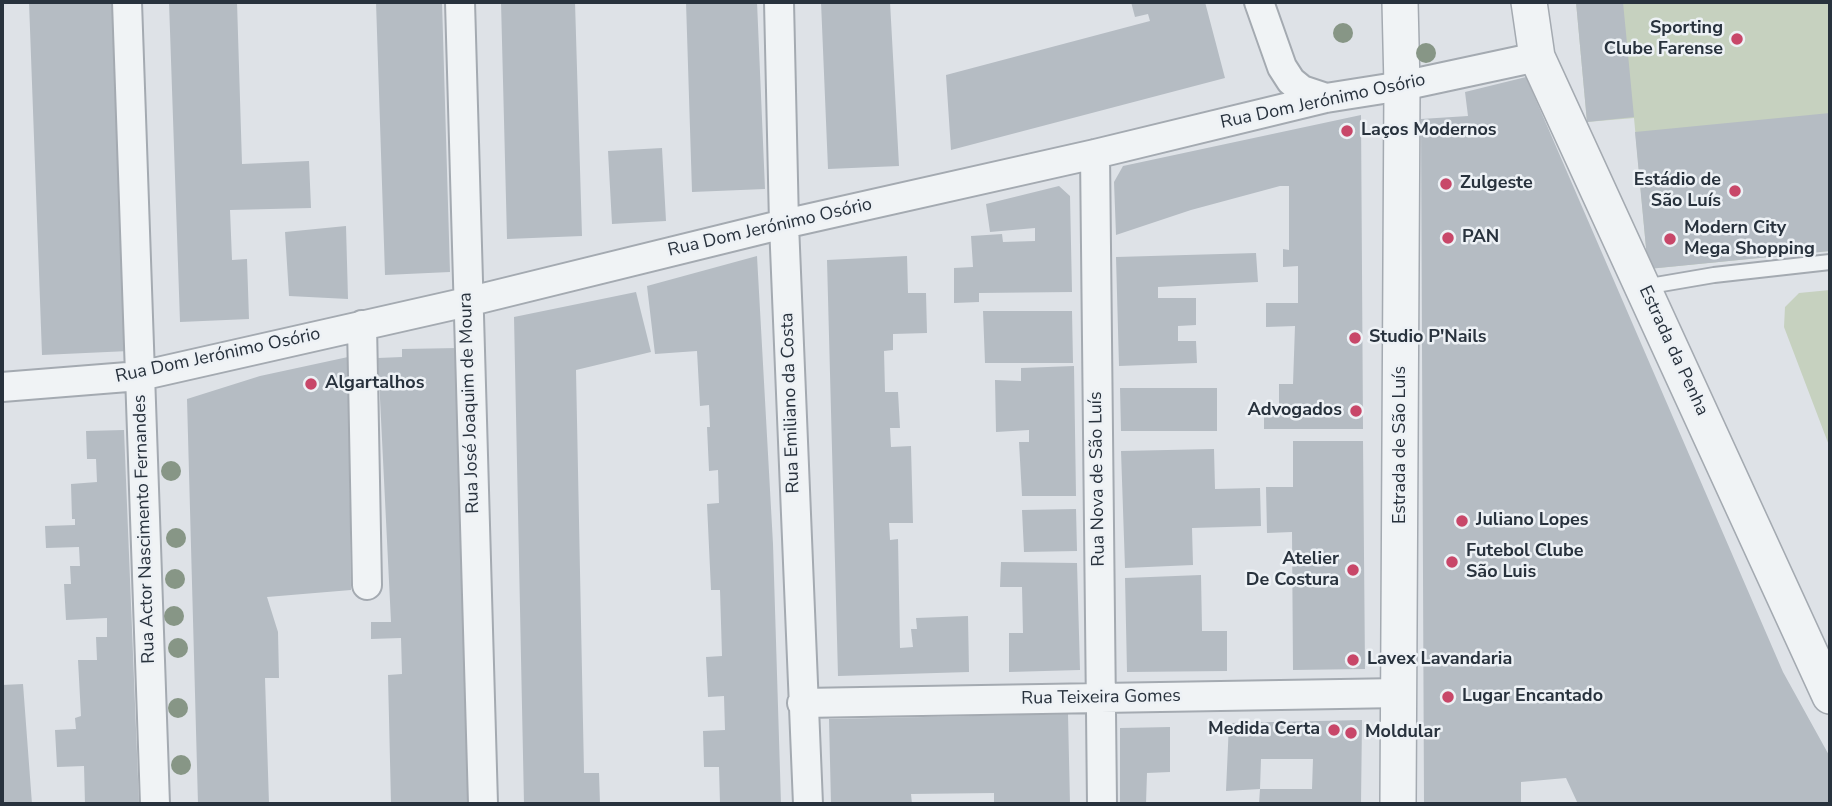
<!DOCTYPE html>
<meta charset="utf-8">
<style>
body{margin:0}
#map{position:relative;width:1832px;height:806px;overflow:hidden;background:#dee2e7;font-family:"Nunito Sans",sans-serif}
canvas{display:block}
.frame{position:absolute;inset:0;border:4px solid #28323d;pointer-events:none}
</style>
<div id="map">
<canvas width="1832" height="806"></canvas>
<div class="frame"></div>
</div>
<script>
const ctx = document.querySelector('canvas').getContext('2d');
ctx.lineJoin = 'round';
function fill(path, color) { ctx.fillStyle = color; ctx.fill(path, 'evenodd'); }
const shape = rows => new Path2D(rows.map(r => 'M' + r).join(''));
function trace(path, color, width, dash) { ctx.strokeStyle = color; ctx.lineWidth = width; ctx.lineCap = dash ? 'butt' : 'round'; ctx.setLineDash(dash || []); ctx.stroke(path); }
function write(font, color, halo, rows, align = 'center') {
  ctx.font = font + ' "Nunito Sans",sans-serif'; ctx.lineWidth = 5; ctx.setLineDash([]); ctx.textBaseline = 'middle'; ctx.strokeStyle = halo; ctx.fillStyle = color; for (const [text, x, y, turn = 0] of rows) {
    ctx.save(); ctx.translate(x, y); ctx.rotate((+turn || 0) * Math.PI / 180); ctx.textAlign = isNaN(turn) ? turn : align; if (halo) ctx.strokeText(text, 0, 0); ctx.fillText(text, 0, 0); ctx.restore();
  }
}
fill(shape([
 [1576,2,1830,2,1830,251,1648,269,1634,118,1587,122],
 [1830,290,1829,348,1830,448,1784,327,1785,307,1799,293]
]), '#c6d1bf');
fill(shape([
 [29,2,116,2,129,351,42,355],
 [169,2,237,2,242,164,309,161,311,208,230,210,232,260,247,259,249,319,180,322],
 [376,2,442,2,450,272,385,275],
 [501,2,575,2,582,236,507,239],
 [686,2,757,2,765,189,692,192],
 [821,2,890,2,899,166,828,169],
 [1131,2,1205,2,1225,78,951,150,946,75,1150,21,1148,14,1135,17],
 [1576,2,1623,2,1634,117,1587,122],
 [1526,77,1783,672,1830,757,1830,804,1578,804,1566,778,1521,782,1521,804,1424,804,1421,119,1468,116,1465,92],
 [1830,113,1830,251,1648,269,1635,132],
 [1361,115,1363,429,1264,429,1264,405,1279,405,1279,384,1293,384,1295,326,1266,327,1266,303,1298,303,1298,266,1283,267,1283,249,1289,250,1289,186,1280,186,1191,210,1116,235,1114,182,1123,166],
 [662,148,666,221,612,224,608,151],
 [1059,186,1070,196,1072,292,979,293,979,302,954,303,954,268,973,267,971,236,1002,234,1003,242,1035,241,1035,228,990,232,986,204],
 [346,226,348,299,289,296,285,232],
 [1256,253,1258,282,1158,287,1158,298,1196,298,1196,325,1178,326,1178,341,1196,341,1197,363,1119,366,1116,257],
 [757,256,773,544,781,804,720,804,719,767,704,767,703,731,725,730,724,696,708,697,706,657,722,656,720,590,711,590,707,504,719,503,718,470,709,471,707,427,710,427,709,405,700,406,697,351,655,354,647,286],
 [907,256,908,293,926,293,927,333,893,334,893,350,884,351,885,392,898,392,900,428,890,428,891,447,911,446,913,523,889,523,890,540,898,539,900,648,913,647,911,629,917,629,916,618,968,616,969,672,838,676,827,260],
 [636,292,651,352,576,370,584,773,599,773,600,804,524,804,514,317],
 [983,311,1072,311,1073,363,985,363],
 [458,348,469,804,391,804,388,675,402,674,401,638,371,639,371,622,391,622,378,358,402,357,402,349],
 [348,357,351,590,267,597,278,632,279,678,265,678,269,804,198,804,187,399,260,376],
 [1074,366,1076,496,1022,496,1019,442,1029,442,1029,430,996,432,995,380,1021,381,1021,368],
 [1120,388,1217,388,1217,431,1121,431],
 [124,430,139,804,85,804,84,766,57,767,55,730,76,729,75,718,81,716,78,660,97,660,96,637,107,637,107,618,66,620,64,584,71,584,70,566,80,566,79,547,46,548,45,526,75,525,75,519,72,519,71,484,97,482,96,459,87,459,86,431],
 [1293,441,1363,441,1365,669,1293,670,1292,532,1267,533,1266,487,1293,487],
 [1214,449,1215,489,1260,488,1261,526,1192,528,1193,565,1125,568,1121,451],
 [1076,509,1077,551,1024,552,1022,510],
 [1001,562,1077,563,1080,670,1009,672,1009,633,1023,633,1022,587,1000,587],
 [1201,575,1202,631,1227,631,1227,671,1127,672,1125,578],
 [23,684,32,804,2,804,2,685],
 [1068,714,1070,804,994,804,994,793,911,794,912,804,831,804,829,719],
 [1362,720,1361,804,1259,804,1260,789,1312,789,1313,759,1261,759,1260,789,1226,791,1229,723],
 [1170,727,1170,772,1147,773,1146,804,1120,804,1120,728]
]), '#b5bcc3');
const service = shape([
 [1644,287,1714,275,1830,262]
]);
const minor = shape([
 [127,2,155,804],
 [460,2,483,804],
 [779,2,784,224,808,804],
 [1259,2,1282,67,1291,81,1302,90,1326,98],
 [1095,154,1102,804],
 [362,325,367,585],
 [2,387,140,376,467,302,784,224,1095,154,1326,98,1402,86,1537,57],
 [802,703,1400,693]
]);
const tertiary = shape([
 [1529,2,1537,57,1830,696],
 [1398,804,1402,86,1400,2]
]);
trace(service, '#a4aab1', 18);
trace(minor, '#a4aab1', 32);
trace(tertiary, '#a4aab1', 38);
trace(service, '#f0f3f5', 14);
trace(minor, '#f0f3f5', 28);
trace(tertiary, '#f0f3f5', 35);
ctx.fillStyle = '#879686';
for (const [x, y] of [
 [1343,33],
 [1426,53],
 [171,471],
 [176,538],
 [175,579],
 [174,616],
 [178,648],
 [178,708],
 [181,765]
]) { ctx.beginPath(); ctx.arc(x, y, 10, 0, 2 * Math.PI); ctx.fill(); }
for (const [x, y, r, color] of [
 [1737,39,7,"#c84769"],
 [1347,131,7,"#c84769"],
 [1446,184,7,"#c84769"],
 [1735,191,7,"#c84769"],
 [1448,238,7,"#c84769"],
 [1670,239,7,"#c84769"],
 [1355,338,7,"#c84769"],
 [311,384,7,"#c84769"],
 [1356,411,7,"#c84769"],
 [1462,521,7,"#c84769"],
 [1452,562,7,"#c84769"],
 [1353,570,7,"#c84769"],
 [1353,660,7,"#c84769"],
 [1448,697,7,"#c84769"],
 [1334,730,7,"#c84769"],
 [1351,733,7,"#c84769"]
]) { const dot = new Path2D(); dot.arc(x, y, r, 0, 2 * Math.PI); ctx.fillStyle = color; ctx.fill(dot); trace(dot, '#edf1f5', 2.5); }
write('bold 18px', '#28323d', '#edf1f5', [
 ["Sporting",1723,29,"right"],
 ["Clube Farense",1723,50,"right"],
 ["Laços Modernos",1361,131],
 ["Estádio de",1721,181,"right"],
 ["São Luís",1721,202,"right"],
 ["Zulgeste",1460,184],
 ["Modern City",1684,229],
 ["Mega Shopping",1684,250],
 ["PAN",1462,238],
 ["Studio P'Nails",1369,338],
 ["Algartalhos",325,384],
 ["Advogados",1342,411,"right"],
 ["Juliano Lopes",1476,521],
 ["Futebol Clube",1466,552],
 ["São Luis",1466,573],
 ["Atelier",1339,560,"right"],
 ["De Costura",1339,581,"right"],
 ["Lavex Lavandaria",1367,660],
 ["Lugar Encantado",1462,697],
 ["Medida Certa",1320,730,"right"],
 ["Moldular",1365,733]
], 'left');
write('18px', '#28323d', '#edf1f5', [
 ["Rua Dom Jerónimo Osório",1323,102,-12],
 ["Rua Dom Jerónimo Osório",770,228,-13],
 ["Estrada da Penha",1673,351,65],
 ["Rua Dom Jerónimo Osório",218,356,-12],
 ["Rua José Joaquim de Moura",470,403,-92],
 ["Rua Emiliano da Costa",791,403,-92],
 ["Estrada de São Luís",1401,445,-90],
 ["Rua Nova de São Luís",1098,479,-91],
 ["Rua Actor Nascimento Fernandes",145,529,-92],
 ["Rua Teixeira Gomes",1101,698,-1]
]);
</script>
